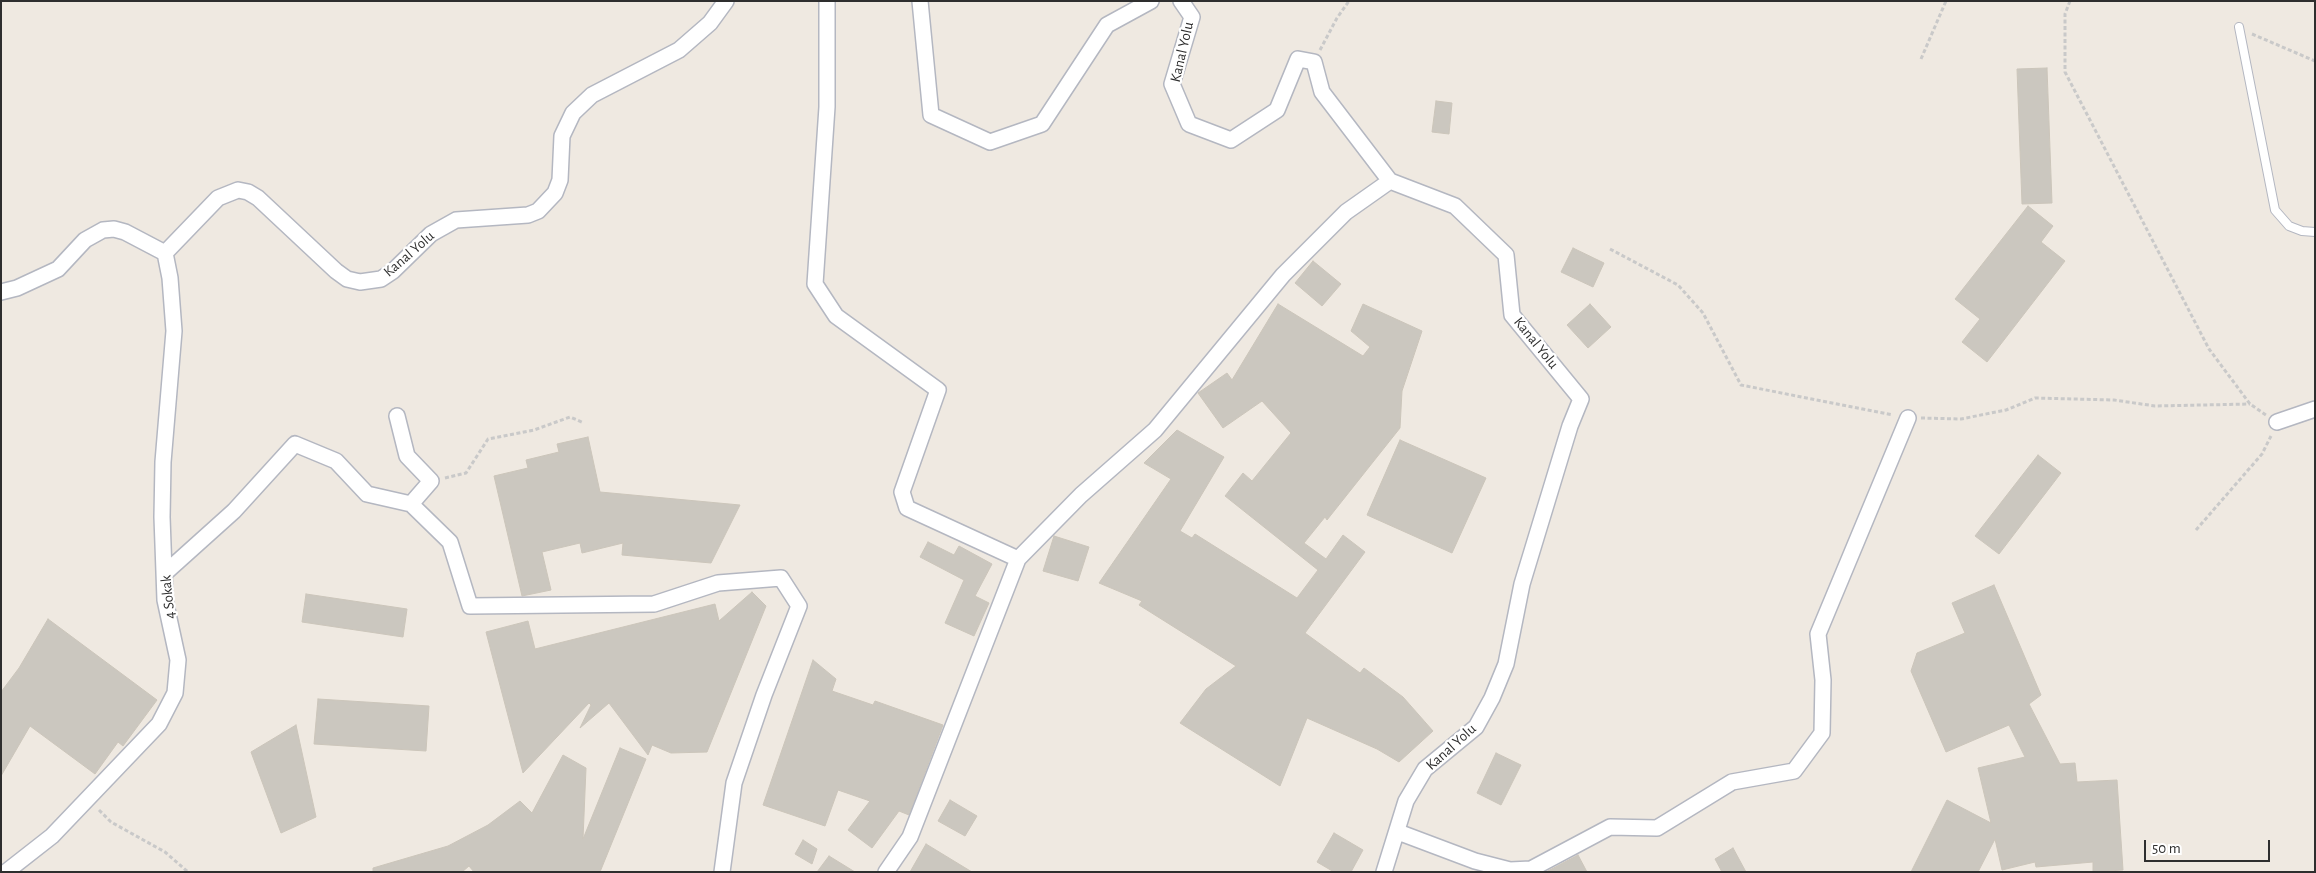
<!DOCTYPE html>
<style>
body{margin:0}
#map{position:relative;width:2316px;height:873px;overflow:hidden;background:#efe9e1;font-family:"Alegreya Sans",sans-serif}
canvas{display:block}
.frame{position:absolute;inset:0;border:2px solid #2e2e2e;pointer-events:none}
.scale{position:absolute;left:2144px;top:840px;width:126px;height:22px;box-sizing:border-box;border:2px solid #2e2e2e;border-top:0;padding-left:6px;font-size:15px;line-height:18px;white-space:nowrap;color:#2e2e2e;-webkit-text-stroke:4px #fff;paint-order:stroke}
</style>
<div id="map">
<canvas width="2316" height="873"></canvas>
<div class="frame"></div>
<div class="scale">50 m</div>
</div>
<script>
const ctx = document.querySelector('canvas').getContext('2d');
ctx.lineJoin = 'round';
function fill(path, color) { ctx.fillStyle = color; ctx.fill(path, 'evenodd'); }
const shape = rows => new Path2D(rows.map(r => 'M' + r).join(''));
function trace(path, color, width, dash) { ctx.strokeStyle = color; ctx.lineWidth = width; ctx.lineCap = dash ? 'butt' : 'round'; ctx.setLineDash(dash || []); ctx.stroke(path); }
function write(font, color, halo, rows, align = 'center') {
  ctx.font = font + ' "Alegreya Sans",sans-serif'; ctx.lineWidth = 4.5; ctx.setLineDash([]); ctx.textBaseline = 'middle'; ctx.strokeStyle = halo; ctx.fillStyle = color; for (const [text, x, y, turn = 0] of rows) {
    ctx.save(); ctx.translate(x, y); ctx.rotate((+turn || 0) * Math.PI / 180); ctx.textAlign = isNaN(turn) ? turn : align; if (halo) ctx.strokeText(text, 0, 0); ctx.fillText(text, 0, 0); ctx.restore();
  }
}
const building = shape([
 [2047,68,2052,203,2022,204,2017,69,2047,68],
 [1436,101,1452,103,1449,134,1432,132,1436,101],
 [2028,206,2053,226,2041,242,2065,261,1987,362,1962,342,1980,319,1955,299,2028,206],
 [1573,248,1604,263,1593,287,1561,272,1573,248],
 [1313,261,1341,284,1322,306,1295,283,1313,261],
 [1278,304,1363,356,1370,347,1351,331,1363,304,1422,331,1402,391,1400,428,1327,520,1325,517,1304,543,1326,559,1343,535,1365,552,1305,633,1360,673,1364,668,1403,697,1433,731,1399,762,1377,749,1307,718,1280,786,1180,723,1206,689,1236,666,1139,605,1142,601,1099,583,1171,479,1144,463,1177,430,1224,457,1180,531,1192,538,1195,534,1297,598,1318,570,1225,496,1243,473,1252,481,1291,433,1262,401,1223,428,1198,393,1227,373,1232,380,1278,304],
 [1590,304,1611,327,1588,348,1567,325,1590,304],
 [588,437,600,492,740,505,711,563,622,555,623,543,582,553,580,543,542,552,551,590,522,596,494,476,528,468,526,460,559,452,557,444,588,437],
 [1400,440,1486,478,1452,553,1367,515,1400,440],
 [2038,455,2061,473,1999,554,1975,536,2038,455],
 [1054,536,1089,547,1078,581,1043,571,1054,536],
 [928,542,954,555,959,546,992,564,975,596,989,603,974,636,945,623,964,580,920,557,928,542],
 [1994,585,2041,695,2029,704,2060,764,2075,763,2077,782,2117,780,2123,870,2093,872,2093,862,2036,867,2035,862,2002,870,1995,839,1978,872,1911,872,1947,800,1991,823,1978,768,2025,757,2009,725,1946,752,1911,671,1917,653,1965,633,1952,603,1994,585],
 [752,592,766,606,707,752,671,753,652,745,648,755,609,703,580,728,591,705,589,703,523,773,486,632,528,621,535,649,715,604,719,621,752,592],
 [306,594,407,609,403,637,302,622,306,594],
 [48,619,157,700,123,746,118,742,95,774,30,726,1,776,1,692,19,668,48,619],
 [813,660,836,679,832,691,873,705,875,701,943,725,909,815,899,811,872,848,848,830,870,801,838,790,825,826,763,805,813,660],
 [318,699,429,706,426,751,314,744,318,699],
 [296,725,316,817,281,833,251,752,296,725],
 [620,748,646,759,600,872,474,872,469,866,462,872,373,872,373,868,448,846,488,825,520,801,532,813,563,755,586,768,583,839,620,748],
 [1496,753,1521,765,1501,805,1477,793,1496,753],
 [950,800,977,816,965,836,938,821,950,800],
 [1334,833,1363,850,1351,872,1334,872,1317,862,1334,833],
 [803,840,817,849,812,864,795,854,803,840],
 [926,844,972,872,910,872,926,844],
 [1733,848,1746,872,1722,872,1715,859,1733,848],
 [1578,855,1587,872,1546,872,1578,855],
 [829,856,855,872,817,872,829,856]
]);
fill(building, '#cbc7bf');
trace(building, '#cbc5ba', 1);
const lane = shape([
 [2239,27,2275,210,2289,226,2302,231,2315,232]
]);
const street = shape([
 [827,1,827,107,815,284,836,316,938,390,902,492,907,508,1018,559],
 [920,1,931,115,990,142,1042,124,1107,25,1151,1],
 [1181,1,1192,17,1172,84,1189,124,1231,140,1277,110,1298,59,1314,62,1322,92,1390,181,1455,206,1506,255,1512,315,1581,399,1570,426,1522,584,1506,664,1492,698,1476,727,1425,769,1406,801,1384,872],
 [165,253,218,198,238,190,248,192,258,198,336,271,347,279,360,282,381,279,393,271,431,234,456,220,528,215,538,211,555,193,560,180,562,136,573,113,592,95,679,50,710,23,726,1],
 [1,292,17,288,58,269,85,240,103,230,114,229,125,232,165,253],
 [2277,422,2315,409],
 [411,504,450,542,470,606,654,604,718,583,781,578,799,606,764,695,734,783,722,872],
 [165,573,234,511,295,444,336,461,367,494,411,504,431,481,407,456,397,416],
 [1398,832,1475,861,1510,870,1531,869,1610,827,1657,828,1732,782,1794,771,1822,733,1823,680,1818,634,1908,418],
 [6,872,52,836,159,724,175,693,178,660,165,600,162,517,163,462,174,331,170,278,165,253],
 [886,872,910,837,1018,559,1081,495,1155,430,1283,275,1346,212,1390,181]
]);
trace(lane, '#b4b7c1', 10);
trace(street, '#b4b7c1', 18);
trace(shape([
 [2070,1,2065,14,2065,72,2209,349,2250,404,2266,415],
 [2252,34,2315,61],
 [1320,50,1337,18,1349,1],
 [1921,59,1946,1],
 [1610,249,1678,285,1703,313,1741,385,1893,415],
 [1921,418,1961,419,2006,410,2035,398,2114,400,2155,406,2250,404],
 [445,478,466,473,488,439,534,430,570,417,584,423],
 [2196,530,2262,454,2271,436],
 [99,810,111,822,165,852,188,872]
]), '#c9c9c9', 3, [4, 2.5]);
trace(lane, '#fff', 8);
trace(street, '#fff', 15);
write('15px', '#2e2e2e', '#fff', [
 ["Kanal Yolu",1182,52,-77],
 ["Kanal Yolu",409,254,-41],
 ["Kanal Yolu",1536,343,51],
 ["4 Sokak",168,597,-96],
 ["Kanal Yolu",1451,747,-42]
]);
</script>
